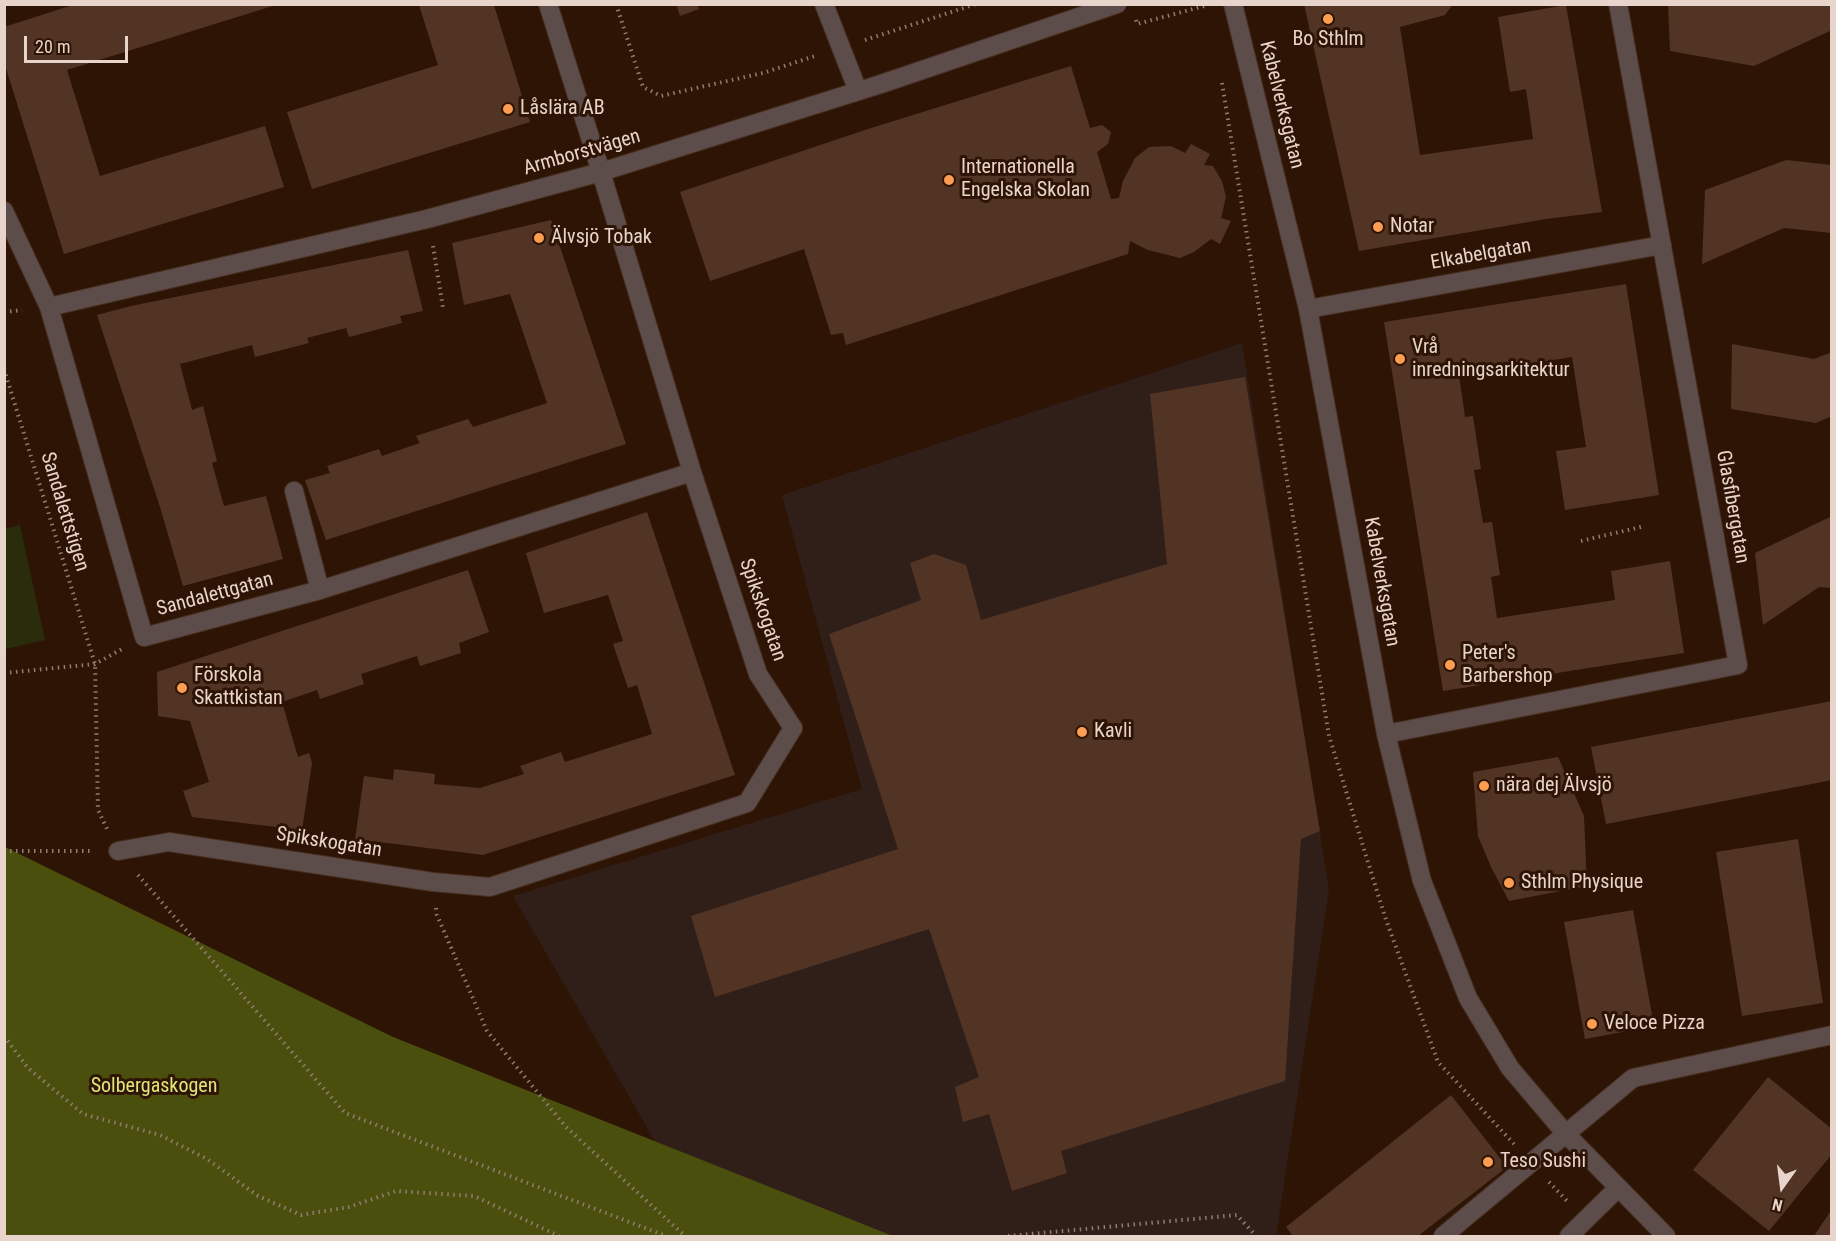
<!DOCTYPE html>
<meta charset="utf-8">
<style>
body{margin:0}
#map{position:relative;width:1836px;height:1241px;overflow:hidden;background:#2e1405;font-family:"Roboto Condensed",sans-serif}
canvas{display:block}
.frame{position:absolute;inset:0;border:6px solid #e7d4ca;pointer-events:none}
.north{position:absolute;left:1752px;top:1157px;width:60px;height:60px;-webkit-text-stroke:4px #2e1405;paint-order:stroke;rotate:194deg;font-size:16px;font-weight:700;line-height:24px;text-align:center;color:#e7d4ca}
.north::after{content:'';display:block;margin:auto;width:21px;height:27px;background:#e7d4ca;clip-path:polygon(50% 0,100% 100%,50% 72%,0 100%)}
.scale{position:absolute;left:24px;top:36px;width:104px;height:27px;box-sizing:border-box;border:3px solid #e7d4ca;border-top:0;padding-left:8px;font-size:18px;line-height:21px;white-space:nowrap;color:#e7d4ca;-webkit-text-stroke:4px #2e1405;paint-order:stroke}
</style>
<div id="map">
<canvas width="1836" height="1241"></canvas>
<div class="frame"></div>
<div class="north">N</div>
<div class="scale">20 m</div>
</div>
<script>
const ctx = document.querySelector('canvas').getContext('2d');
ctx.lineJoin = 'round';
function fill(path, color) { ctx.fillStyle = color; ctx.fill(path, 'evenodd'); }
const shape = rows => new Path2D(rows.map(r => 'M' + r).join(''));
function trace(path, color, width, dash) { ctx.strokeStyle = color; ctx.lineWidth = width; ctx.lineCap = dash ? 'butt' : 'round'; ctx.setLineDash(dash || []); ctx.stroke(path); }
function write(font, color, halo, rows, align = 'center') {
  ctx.font = font + ' "Roboto Condensed",sans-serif'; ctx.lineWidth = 6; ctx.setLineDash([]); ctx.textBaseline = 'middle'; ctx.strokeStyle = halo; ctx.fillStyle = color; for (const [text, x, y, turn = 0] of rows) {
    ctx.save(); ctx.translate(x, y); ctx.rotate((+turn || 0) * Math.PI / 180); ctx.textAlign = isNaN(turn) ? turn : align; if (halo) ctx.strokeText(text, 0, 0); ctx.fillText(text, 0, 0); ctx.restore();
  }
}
fill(shape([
 [1242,343,1329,890,1276,1236,852,1236,671,1169,513,896,862,789,782,495]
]), '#301e18');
fill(shape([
 [20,525,45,640,5,649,5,529]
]), '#2a2d0b');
fill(shape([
 [5,847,393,1037,893,1236,5,1236]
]), '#4b4f0d');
fill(shape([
 [76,4,279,4,67,70,100,176,265,126,284,187,64,254,4,62,4,27],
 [676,4,697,4,699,9,680,16],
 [1304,4,1453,4,1445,15,1400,27,1420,155,1533,139,1526,89,1510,92,1498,17,1566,5,1602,212,1546,219,1359,251],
 [1668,4,1832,4,1832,30,1754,66,1670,51],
 [419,5,494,5,530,122,312,189,287,112,438,65],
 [1071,66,1090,128,1102,125,1111,132,1108,144,1097,152,1111,199,1119,198,1123,181,1135,158,1149,147,1171,146,1185,153,1191,144,1210,154,1204,165,1213,166,1222,181,1226,197,1221,218,1231,221,1220,244,1211,239,1194,252,1180,258,1148,250,1130,241,1128,254,846,345,843,333,831,335,804,249,710,281,680,192,868,129],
 [1786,160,1832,165,1832,233,1784,228,1702,264,1705,190],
 [551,220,626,444,326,540,305,480,330,473,327,466,379,449,382,456,420,443,416,436,468,419,473,427,547,403,510,294,464,305,452,243],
 [408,250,423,311,400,316,402,323,349,337,346,328,307,338,309,343,255,357,252,345,180,364,192,410,203,406,217,461,212,463,224,506,266,496,283,559,183,586,160,507,97,315,131,306],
 [1626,284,1659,495,1565,510,1556,451,1586,447,1572,357,1459,375,1465,417,1473,416,1481,469,1474,470,1483,523,1492,522,1500,575,1491,577,1497,618,1615,600,1611,571,1670,561,1684,653,1443,691,1384,322],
 [1732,344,1814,359,1832,352,1832,416,1816,423,1731,409],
 [1245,377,1320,831,1301,839,1285,1081,1061,1151,1067,1173,1012,1191,989,1114,963,1122,955,1087,979,1077,929,929,715,997,691,916,898,849,829,634,921,600,910,563,934,554,966,565,981,620,1167,564,1150,394],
 [647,512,735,775,483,855,355,839,364,776,393,780,394,769,435,774,434,784,480,788,524,774,520,766,561,752,565,762,652,734,637,685,628,688,613,644,623,641,608,595,544,613,526,553],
 [1832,516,1832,588,1819,587,1763,625,1755,553],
 [468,570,489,632,459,643,461,653,420,666,417,656,361,674,364,684,320,699,317,690,282,702,298,757,309,753,312,763,302,830,192,817,183,791,209,782,190,721,158,716,157,672],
 [1832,701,1832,780,1606,824,1591,747],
 [1558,757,1584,816,1587,886,1509,901,1491,867,1478,836,1473,772],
 [1798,839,1823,1003,1742,1016,1716,852],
 [1633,910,1654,1026,1585,1039,1564,922],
 [1768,1077,1832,1129,1832,1154,1769,1231,1693,1170],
 [1451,1095,1507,1167,1418,1236,1293,1236,1286,1227],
 [1832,1209,1832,1236,1814,1236]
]), '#523425');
const lane = shape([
 [824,4,858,91],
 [294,491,320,590],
 [118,851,169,842,433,882,490,887,747,803,793,728]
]);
const street = shape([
 [548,4,601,172,692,472,758,674,793,728],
 [1233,4,1308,309,1386,734,1422,881,1468,998,1510,1068,1565,1133,1666,1236],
 [4,211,49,307,144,637,320,590,692,472],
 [49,307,427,219,601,172,881,84,1117,4],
 [1308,309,1662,245],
 [1386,734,1738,665,1618,4],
 [1443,1236,1633,1078,1832,1035],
 [1569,1236,1618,1188]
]);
trace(lane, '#482f21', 20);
trace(street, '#482f21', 20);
trace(shape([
 [616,4,643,87,661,96,763,73,815,56],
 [1136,20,1137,24,1208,5],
 [865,40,976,4],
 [1222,83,1329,736,1385,917,1438,1062,1514,1144],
 [433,246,443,308],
 [4,312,22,310],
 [4,369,95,664,98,810,107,829],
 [1581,541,1645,526],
 [4,673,95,664,122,649],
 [4,851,93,851],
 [138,875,345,1113,666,1236],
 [436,908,437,915,487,1031,566,1127,685,1236],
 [4,1036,28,1068,83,1114,160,1135,207,1159,258,1196,301,1215,349,1207,396,1191,474,1196,559,1236],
 [1549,1182,1567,1201],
 [1008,1236,1237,1215,1256,1236]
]), '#927c70', 4, [1.5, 4.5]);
trace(lane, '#5d4d4a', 18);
trace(street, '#5d4d4a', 18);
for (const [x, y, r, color] of [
 [1328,19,6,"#fc9d52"],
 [508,109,6,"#fc9d52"],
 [949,180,6,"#fc9d52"],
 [1378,227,6,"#fc9d52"],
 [539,238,6,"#fc9d52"],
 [1400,359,6,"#fc9d52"],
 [1450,665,6,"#fc9d52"],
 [182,688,6,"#fc9d52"],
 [1082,732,6,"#fc9d52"],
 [1484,786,6,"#fc9d52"],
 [1509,883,6,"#fc9d52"],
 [1592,1024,6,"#fc9d52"],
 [1488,1162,6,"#fc9d52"]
]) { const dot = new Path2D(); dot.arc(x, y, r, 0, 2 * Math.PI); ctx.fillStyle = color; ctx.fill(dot); trace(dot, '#2e1405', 2); }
write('20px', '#e7d4ca', '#2e1405', [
 ["Bo Sthlm",1328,40,"center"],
 ["Låslära AB",520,109],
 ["Internationella",961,168],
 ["Engelska Skolan",961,191],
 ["Notar",1390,227],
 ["Älvsjö Tobak",551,238],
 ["Vrå",1412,348],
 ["inredningsarkitektur",1412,371],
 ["Peter's",1462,654],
 ["Barbershop",1462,677],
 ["Förskola",194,676],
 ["Skattkistan",194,699],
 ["Kavli",1094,732],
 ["nära dej Älvsjö",1496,786],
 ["Sthlm Physique",1521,883],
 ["Veloce Pizza",1604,1024],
 ["Teso Sushi",1500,1162]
], 'left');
write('20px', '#e7d4ca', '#2e1405', [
 ["Kabelverksgatan",1281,105,76],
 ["Armborstvägen",582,153,-16],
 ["Elkabelgatan",1481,255,-10],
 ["Glasfibergatan",1732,507,80],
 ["Sandalettstigen",64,512,73],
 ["Kabelverksgatan",1381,582,80],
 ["Sandalettgatan",215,595,-15],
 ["Spikskogatan",762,610,71],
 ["Spikskogatan",329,843,9]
]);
write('20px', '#dee778', '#2e1405', [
 ["Solbergaskogen",154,1087]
]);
</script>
